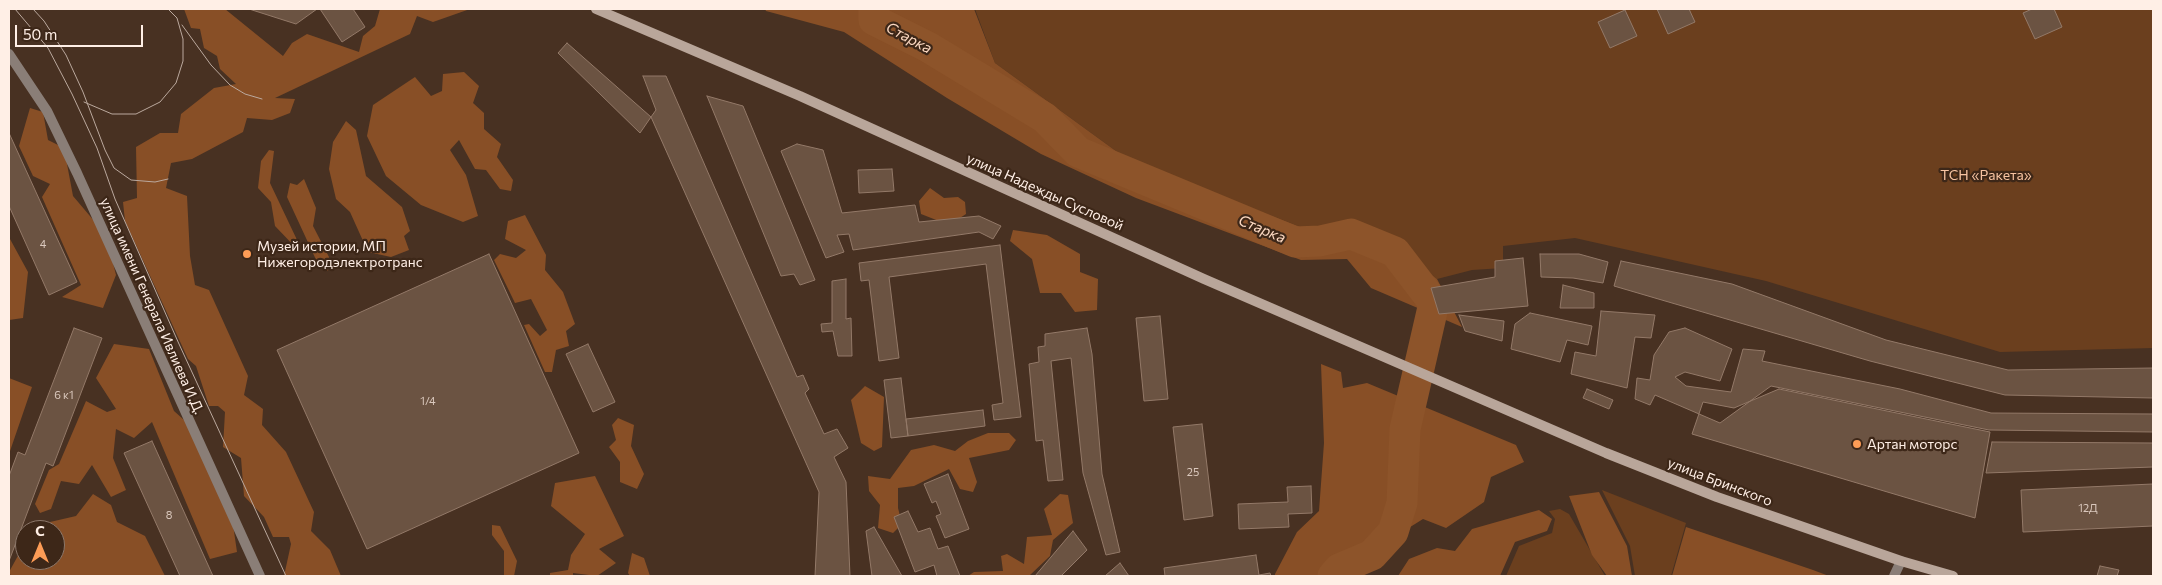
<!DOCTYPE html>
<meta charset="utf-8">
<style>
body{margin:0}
#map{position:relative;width:2162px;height:585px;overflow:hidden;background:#483122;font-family:Commissioner,sans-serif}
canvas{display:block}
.frame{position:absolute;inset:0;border:10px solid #ffefe6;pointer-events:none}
.north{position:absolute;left:15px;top:520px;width:50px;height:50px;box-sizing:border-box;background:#3d2718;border:1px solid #8b776a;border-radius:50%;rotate:0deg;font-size:14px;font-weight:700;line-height:20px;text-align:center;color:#ffefe6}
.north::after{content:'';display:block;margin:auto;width:18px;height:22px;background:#fd9c56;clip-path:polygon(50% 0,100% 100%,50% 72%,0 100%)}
.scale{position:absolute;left:15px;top:25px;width:128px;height:22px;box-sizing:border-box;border:2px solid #ffefe6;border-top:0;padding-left:6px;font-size:15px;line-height:18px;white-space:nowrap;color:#ffefe6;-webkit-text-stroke:4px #3d2718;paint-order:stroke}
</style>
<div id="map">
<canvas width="2162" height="585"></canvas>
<div class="frame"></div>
<div class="north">С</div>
<div class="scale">50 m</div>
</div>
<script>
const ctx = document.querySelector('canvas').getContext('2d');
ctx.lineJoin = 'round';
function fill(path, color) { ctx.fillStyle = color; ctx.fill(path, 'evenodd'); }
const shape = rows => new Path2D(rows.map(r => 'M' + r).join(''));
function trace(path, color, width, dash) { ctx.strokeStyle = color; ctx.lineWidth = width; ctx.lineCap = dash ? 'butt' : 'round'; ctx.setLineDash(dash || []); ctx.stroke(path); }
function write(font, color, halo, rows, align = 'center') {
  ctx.font = font + ' Commissioner,sans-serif'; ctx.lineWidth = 4.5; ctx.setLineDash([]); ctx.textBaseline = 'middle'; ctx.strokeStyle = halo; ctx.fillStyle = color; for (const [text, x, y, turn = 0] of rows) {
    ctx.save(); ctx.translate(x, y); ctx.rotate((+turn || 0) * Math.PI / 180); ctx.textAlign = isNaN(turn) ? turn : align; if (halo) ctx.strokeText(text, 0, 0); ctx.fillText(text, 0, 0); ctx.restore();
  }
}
fill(shape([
 [975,9,2153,9,2153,348,2000,352,1766,281,1575,238,1503,246,1503,268,1472,270,1437,279,1400,250,1352,228,1306,229,1131,162,995,63],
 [1602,490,1686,523,1671,576,1635,576,1630,546],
 [1560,509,1569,514,1605,576,1506,576,1519,546,1552,533,1555,519,1549,511]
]), '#6b3f1e');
fill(shape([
 [184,9,225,9,283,56,292,43,307,34,359,52,363,36,375,26,380,9,470,9,433,22,417,16,410,34,275,98,295,99,290,113,272,120,247,118,243,132,192,159,171,163,166,188,187,196,190,256,195,285,209,290,248,376,244,395,263,409,262,425,286,452,314,512,311,531,330,550,341,576,284,576,291,544,289,537,273,537,264,517,244,496,241,458,223,447,225,412,218,406,209,406,196,366,188,359,125,221,123,202,137,198,136,147,160,133,178,133,181,114,214,88,236,84,220,69,217,56,204,48,200,29,191,28],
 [765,9,974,9,995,63,1131,162,1306,229,1351,228,1400,250,1437,279,1462,327,1371,288,1347,259,1301,260,1136,198,1041,154,947,98,844,32,766,11],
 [464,72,479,86,473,103,484,113,484,129,501,144,497,157,513,180,511,191,500,189,486,170,475,169,459,140,450,150,466,175,478,216,463,222,421,205,386,176,367,136,373,105,415,77,431,96,442,91,443,74],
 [30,108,43,112,48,140,64,148,73,196,106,235,116,275,103,308,62,297,81,285,42,197,50,184,33,176,19,146],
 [346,121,356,130,366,176,402,207,410,231,404,236,409,250,391,257,368,252,350,212,336,199,329,169,333,142],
 [269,150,274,151,270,183,298,242,298,250,275,226,271,202,258,188,261,161],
 [304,179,316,208,313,226,329,257,328,271,318,264,287,197,290,183,297,185],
 [930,188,944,198,958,197,965,202,966,214,949,225,921,214,919,201],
 [525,215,546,255,545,270,563,292,575,324,566,331,569,346,556,350,552,372,545,372,524,325,529,324,540,336,547,330,531,299,515,303,494,260,500,254,516,258,526,250,505,239,508,221],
 [1013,230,1047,235,1080,254,1080,272,1098,279,1097,310,1075,312,1061,293,1040,293,1032,259,1010,241],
 [10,239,28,272,23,318,9,320],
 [114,344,149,349,174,411,193,428,230,504,237,552,210,559,152,422,134,438,116,429,113,458,126,490,111,497,92,465,79,484,61,481,51,509,40,513,35,504,49,470,59,464,86,401,107,412,116,409,96,378],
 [1321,364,1341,372,1343,388,1367,383,1516,445,1524,462,1491,477,1484,502,1446,528,1423,519,1399,534,1353,576,1275,576,1275,574,1297,532,1319,511,1324,443],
 [9,378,32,387,9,454],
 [865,386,884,397,882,447,874,451,861,443,851,400],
 [618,418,634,425,631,446,644,474,637,489,620,482,620,462,609,447,616,440,612,425],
 [988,433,1009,433,1016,440,1009,450,969,458,977,482,973,492,960,489,949,469,914,486,898,488,898,508,902,524,893,533,878,528,880,505,869,491,868,476,890,479,911,450,934,445,955,451,968,441],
 [595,476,624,536,599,549,616,563,597,576,573,573,573,576,550,576,550,573,568,570,571,555,585,534,551,506,555,483],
 [1599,492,1627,546,1632,576,1607,576,1592,555,1569,496],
 [93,494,111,505,117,522,145,536,165,576,11,576,9,572,25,543,25,560,55,560,55,530,36,530,37,525,76,516],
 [1060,494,1068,495,1073,523,1053,540,1050,556,1029,576,968,576,974,572,1003,571,1001,556,1007,554,1024,564,1027,537,1052,535,1044,509],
 [1539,510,1552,519,1547,531,1515,542,1500,576,1398,576,1409,559,1437,548,1455,551,1472,529],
 [492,525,500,526,517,561,514,576,504,576,504,551,492,535],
 [1686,527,1813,570,1829,576,1672,576],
 [632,553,644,558,650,576,630,576,628,573]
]), '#884f26');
trace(shape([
 [874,9,874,20,928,47,1045,118,1078,152,1295,242,1320,241,1351,234,1395,252,1434,303,1405,429,1402,503,1393,532,1372,555,1339,569,1333,576]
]), '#8d542a', 31);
const building = shape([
 [249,9,317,9,296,24,249,9],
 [320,9,353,9,365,27,342,42,320,9],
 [1657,9,1689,9,1695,22,1668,34,1657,9],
 [2032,9,2054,9,2062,27,2035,39,2023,13,2032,9],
 [1625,10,1637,36,1610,48,1598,22,1625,10],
 [567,43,651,117,640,133,558,53,567,43],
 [643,76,666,76,797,377,803,375,809,389,805,393,824,434,837,429,848,448,834,457,846,482,850,576,815,576,819,492,651,117,656,110,643,76],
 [707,96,743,106,815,280,800,285,794,274,781,276,707,96],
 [9,133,77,282,49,295,9,206,9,133],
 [797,144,823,150,842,213,915,205,919,222,979,216,1001,226,993,239,979,232,853,250,849,234,837,235,844,252,826,258,781,151,797,144],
 [892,169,894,191,859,193,858,170,892,169],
 [1000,245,1021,417,994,420,992,405,1003,403,986,264,889,277,899,358,879,361,869,280,861,281,859,263,1000,245],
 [489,254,579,453,367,549,277,350,489,254],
 [1540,254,1579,254,1608,262,1603,283,1573,278,1541,277,1540,254],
 [1523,258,1528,306,1439,314,1431,288,1495,277,1495,261,1523,258],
 [1621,261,1732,284,1886,340,2008,370,2153,368,2153,398,2005,395,1870,361,1614,286,1621,261],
 [846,279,846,319,851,318,852,356,838,356,833,331,822,332,821,324,832,323,832,281,846,279],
 [1563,285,1594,293,1594,308,1560,308,1563,285],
 [1601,311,1655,315,1651,338,1635,337,1627,388,1571,374,1575,352,1596,356,1601,311],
 [1530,313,1592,326,1588,345,1567,340,1560,362,1511,349,1515,324,1530,313],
 [1459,315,1504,321,1502,341,1465,331,1459,315],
 [1160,316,1168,399,1144,401,1136,318,1160,316],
 [74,328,102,338,53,466,46,463,9,561,9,476,18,452,25,455,74,328],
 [1087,328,1092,354,1102,474,1120,552,1106,555,1083,473,1071,358,1051,361,1063,480,1048,481,1043,440,1036,441,1029,364,1039,362,1038,347,1045,346,1045,334,1087,328],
 [1685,328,1732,349,1720,381,1685,372,1675,377,1686,386,1731,392,1743,349,1765,351,1762,361,1900,389,1991,413,2153,414,2153,432,1989,430,1771,386,1720,423,1655,395,1650,405,1635,399,1637,378,1650,380,1654,355,1669,332,1685,328],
 [588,344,615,402,593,412,566,354,588,344],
 [901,378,908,436,891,438,884,380,901,378],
 [1587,389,1613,400,1609,409,1583,398,1587,389],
 [1779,389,1990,432,1975,518,1692,434,1703,402,1734,408,1779,389],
 [983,410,985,426,908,436,906,419,983,410],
 [1202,424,1213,516,1184,520,1173,427,1202,424],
 [152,441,213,576,180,576,124,453,152,441],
 [1992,442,2153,443,2153,467,1986,473,1992,442],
 [948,474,969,529,945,538,936,516,941,514,936,501,932,503,924,484,948,474],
 [2153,484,2153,526,2023,532,2021,490,2153,484],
 [1311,486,1312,513,1288,514,1289,527,1239,529,1238,504,1288,502,1287,487,1311,486],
 [908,511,918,532,930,528,938,549,948,546,960,576,937,576,934,565,915,572,894,517,908,511],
 [874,527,902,576,872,576,866,531,874,527],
 [1073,531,1087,550,1061,576,1035,576,1073,531],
 [1256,555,1259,575,1270,573,1271,576,1165,576,1164,568,1256,555],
 [1120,563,1129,576,1105,576,1120,563],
 [2100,566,2119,570,2117,576,2097,576,2100,566]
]);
fill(building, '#6b5342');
trace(building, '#937968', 1);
trace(shape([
 [1894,576,1901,561]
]), '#8a7e77', 10);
trace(shape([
 [9,54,47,111,77,173,260,576]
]), '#8a7e77', 10);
trace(shape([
 [596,9,800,96,1204,279,1606,453,1717,497,1901,561,1953,576]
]), '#b9a69a', 10);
trace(shape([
 [15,9,48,48,72,94,97,148,115,199,179,344,286,576],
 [33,9,44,21,66,55,83,92,105,150,114,168,131,180,155,182,168,179],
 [182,25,211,65,230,85,245,94,262,99],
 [84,102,112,114,136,114,160,102,176,83,183,61,183,39,177,18,168,9]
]), '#bba99e', 1);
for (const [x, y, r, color] of [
 [247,254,5,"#fd9c56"],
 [1857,444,5,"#fd9c56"]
]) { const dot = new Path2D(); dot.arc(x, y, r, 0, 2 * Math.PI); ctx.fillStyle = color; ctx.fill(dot); trace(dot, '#3d2718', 2); }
write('11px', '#dac8bd', null, [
 ["4",43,244],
 ["6 к1",64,395],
 ["1/4",428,401],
 ["25",1193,472],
 ["12Д",2088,508],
 ["8",169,515]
]);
write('14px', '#f7c3a1', '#3d2718', [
 ["ТСН «Ракета»",1986,175]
]);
write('14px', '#ffefe6', '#3d2718', [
 ["улица Надежды Сусловой",1045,192,24],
 ["улица имени Генерала Ивлиева И.Д.",152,306,66],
 ["улица Бринского",1720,482,21]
]);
write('14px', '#ffefe6', '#3d2718', [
 ["Музей истории, МП",257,246],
 ["Нижегородэлектротранс",257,262],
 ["Артан моторс",1867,444]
], 'left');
write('italic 15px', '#fcd9c2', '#3d2718', [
 ["Старка",909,38,28],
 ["Старка",1262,229,23]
]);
</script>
